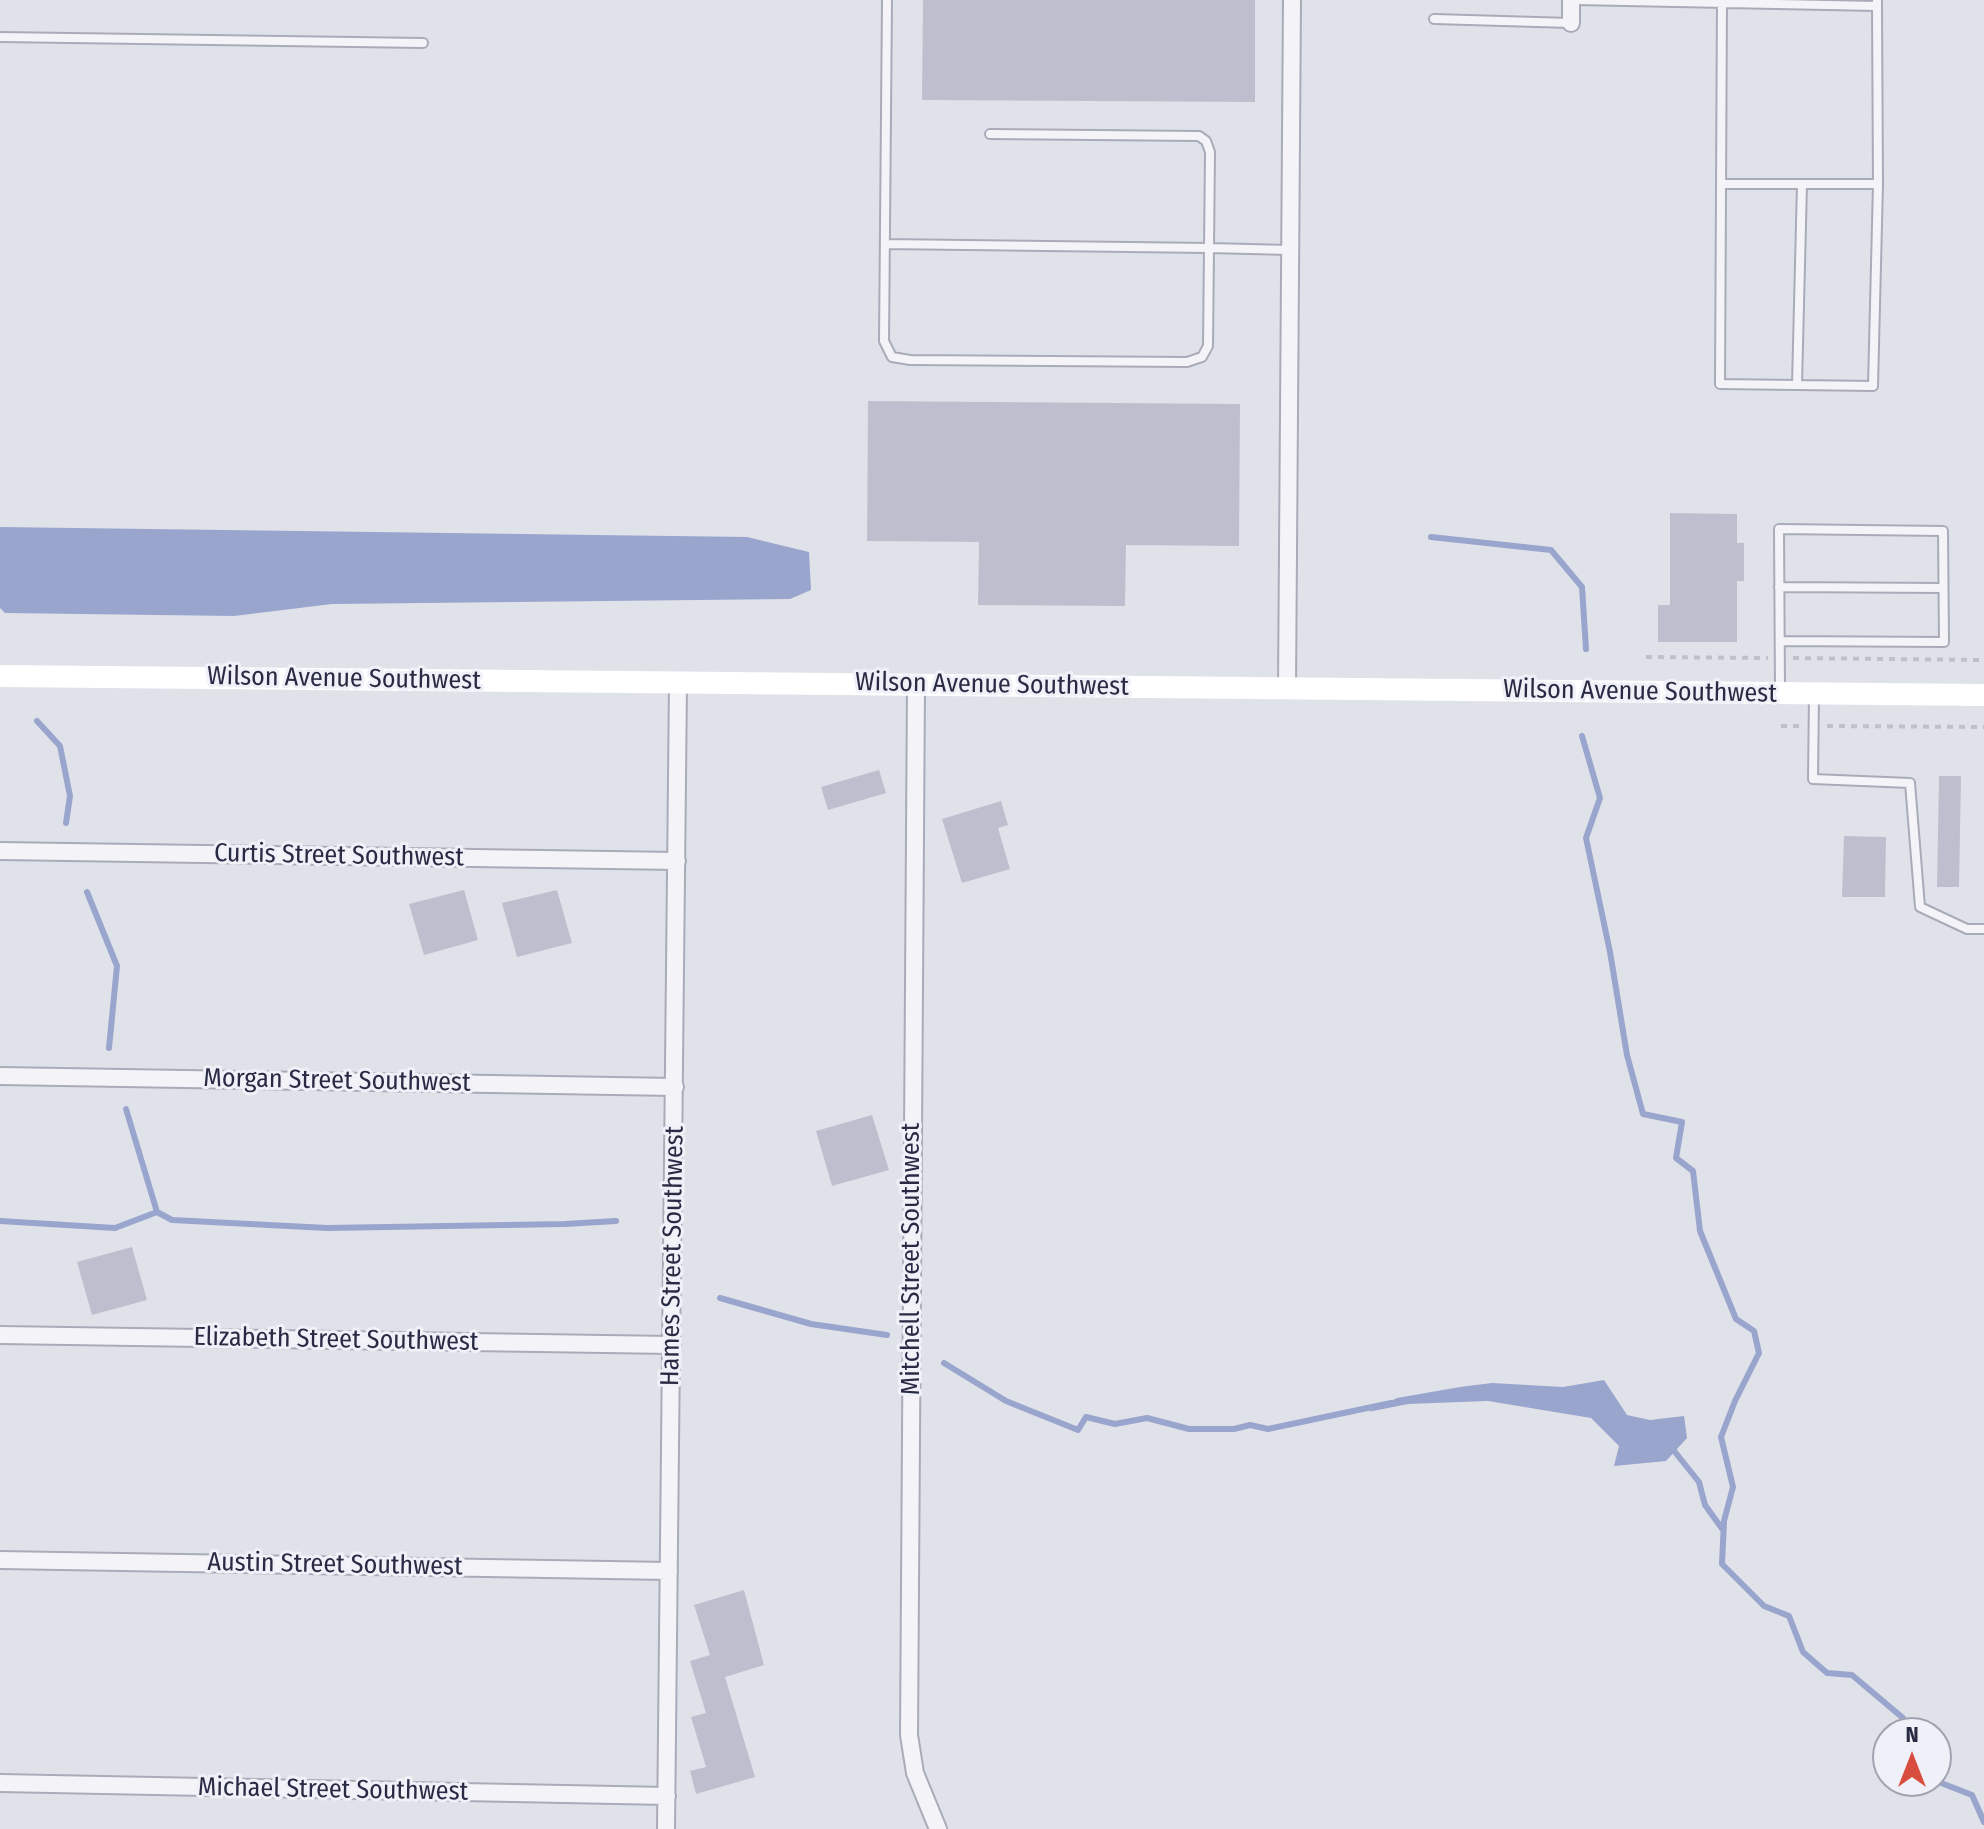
<!DOCTYPE html>
<style>
body{margin:0}
#map{position:relative;width:1984px;height:1829px;overflow:hidden;background:#e0e2ea;font-family:"Fira Sans Condensed",sans-serif}
canvas{display:block}
.north{position:absolute;left:1872px;top:1717px;width:80px;height:80px;box-sizing:border-box;background:#f0f1f8;border:2px solid #a0a2b0;border-radius:50%;rotate:0deg;font-size:22px;font-weight:700;line-height:32px;text-align:center;color:#282b43}
.north::after{content:'';display:block;margin:auto;width:28px;height:36px;background:#d84d3d;clip-path:polygon(50% 0,100% 100%,50% 72%,0 100%)}
</style>
<div id="map">
<canvas width="1984" height="1829"></canvas>
<div class="north">N</div>
</div>
<script>
const ctx = document.querySelector('canvas').getContext('2d');
ctx.lineJoin = 'round';
function fill(path, color) { ctx.fillStyle = color; ctx.fill(path, 'evenodd'); }
const shape = rows => new Path2D(rows.map(r => 'M' + r).join(''));
function trace(path, color, width, dash) { ctx.strokeStyle = color; ctx.lineWidth = width; ctx.lineCap = dash ? 'butt' : 'round'; ctx.setLineDash(dash || []); ctx.stroke(path); }
function write(font, color, halo, rows, align = 'center') {
  ctx.font = font + ' "Fira Sans Condensed",sans-serif'; ctx.lineWidth = 6; ctx.setLineDash([]); ctx.textBaseline = 'middle'; ctx.strokeStyle = halo; ctx.fillStyle = color; for (const [text, x, y, turn = 0] of rows) {
    ctx.save(); ctx.translate(x, y); ctx.rotate((+turn || 0) * Math.PI / 180); ctx.textAlign = isNaN(turn) ? turn : align; if (halo) ctx.strokeText(text, 0, 0); ctx.fillText(text, 0, 0); ctx.restore();
  }
}
fill(shape([
 [0,527,747,537,809,552,811,590,790,599,332,604,234,616,5,613,0,608],
 [1604,1380,1627,1415,1650,1420,1684,1416,1687,1438,1666,1461,1614,1466,1619,1446,1591,1418,1488,1401,1408,1404,1368,1412,1397,1398,1460,1387,1492,1383,1563,1387]
]), '#99a5cd');
trace(shape([
 [1431,537,1551,550,1582,587,1586,649],
 [37,721,60,746,70,796,66,823],
 [1582,736,1600,798,1586,838,1610,952,1627,1055,1643,1114,1682,1122,1676,1158,1693,1171,1700,1231,1736,1319,1754,1331,1759,1353,1735,1401,1721,1437,1733,1487,1724,1521,1722,1564,1764,1606,1789,1616,1803,1652,1827,1673,1852,1675,1903,1718,1905,1733],
 [87,892,117,966,109,1048],
 [126,1109,157,1212,172,1220,327,1228,565,1224,616,1221],
 [0,1221,115,1228,157,1212],
 [720,1298,811,1324,887,1335],
 [944,1363,1006,1401,1078,1430,1086,1417,1115,1424,1147,1418,1189,1429,1234,1429,1250,1425,1268,1429,1391,1403],
 [1671,1447,1699,1482,1705,1505,1723,1530],
 [1936,1781,1972,1795,1984,1822]
]), '#99a5cd', 6);
fill(shape([
 [923,0,1255,0,1255,102,922,100],
 [868,401,1240,404,1239,546,1126,545,1125,606,978,605,979,542,867,541],
 [1670,513,1737,514,1737,543,1744,543,1744,581,1737,581,1737,642,1658,642,1658,605,1670,605],
 [879,770,886,793,828,810,821,787],
 [1939,776,1961,776,1959,887,1937,887],
 [1001,801,1008,825,998,828,1010,869,962,883,942,819],
 [1844,836,1886,837,1885,897,1842,897],
 [464,890,478,940,424,955,409,904],
 [557,890,572,943,517,957,502,903],
 [872,1115,889,1170,832,1186,816,1131],
 [132,1247,147,1300,92,1315,77,1262],
 [744,1590,764,1665,725,1677,755,1777,696,1794,690,1771,706,1767,691,1717,706,1713,690,1661,710,1655,694,1605]
]), '#bdbfce');
const lane = shape([
 [887,0,884,341,892,357,910,360,1187,362,1202,357,1208,346,1209,248,1290,250],
 [1575,0,1877,6,1877,0],
 [1722,0,1720,384,1873,386,1878,184,1877,6],
 [1434,19,1571,23],
 [0,37,423,43],
 [1721,184,1878,184],
 [885,244,1209,248,1210,152,1206,141,1199,136,990,134],
 [1797,385,1802,184],
 [1779,587,1942,588],
 [1780,641,1944,642,1943,531,1779,529,1780,692],
 [1814,694,1813,779,1910,783,1920,907,1967,929,1984,929]
]);
const street = shape([
 [1571,0,1571,23],
 [916,685,909,1735,915,1773,938,1829],
 [1287,688,1292,0],
 [0,851,677,861],
 [0,1076,675,1087],
 [0,1335,672,1345],
 [0,1560,669,1571],
 [0,1783,667,1796],
 [666,1829,678,683]
]);
trace(lane, '#a9abb8', 12);
trace(street, '#a9abb8', 20);
trace(shape([
 [1646,657,1768,658],
 [1793,658,1984,660],
 [1781,726,1803,726],
 [1827,726,1984,727]
]), '#bfc0c9', 4, [6, 6]);
trace(lane, '#f4f4f8', 8);
trace(street, '#f4f4f8', 16);
trace(shape([
 [0,676,1984,695]
]), '#fff', 22);
write('26px', '#282b43', '#f0f1f8', [
 ["Wilson Avenue Southwest",344,679,1],
 ["Wilson Avenue Southwest",992,685,1],
 ["Wilson Avenue Southwest",1640,692,1],
 ["Curtis Street Southwest",339,856,1],
 ["Morgan Street Southwest",337,1081,1],
 ["Hames Street Southwest",673,1256,-89],
 ["Mitchell Street Southwest",912,1259,-90],
 ["Elizabeth Street Southwest",336,1340,1],
 ["Austin Street Southwest",335,1565,1],
 ["Michael Street Southwest",333,1790,1]
]);
</script>
